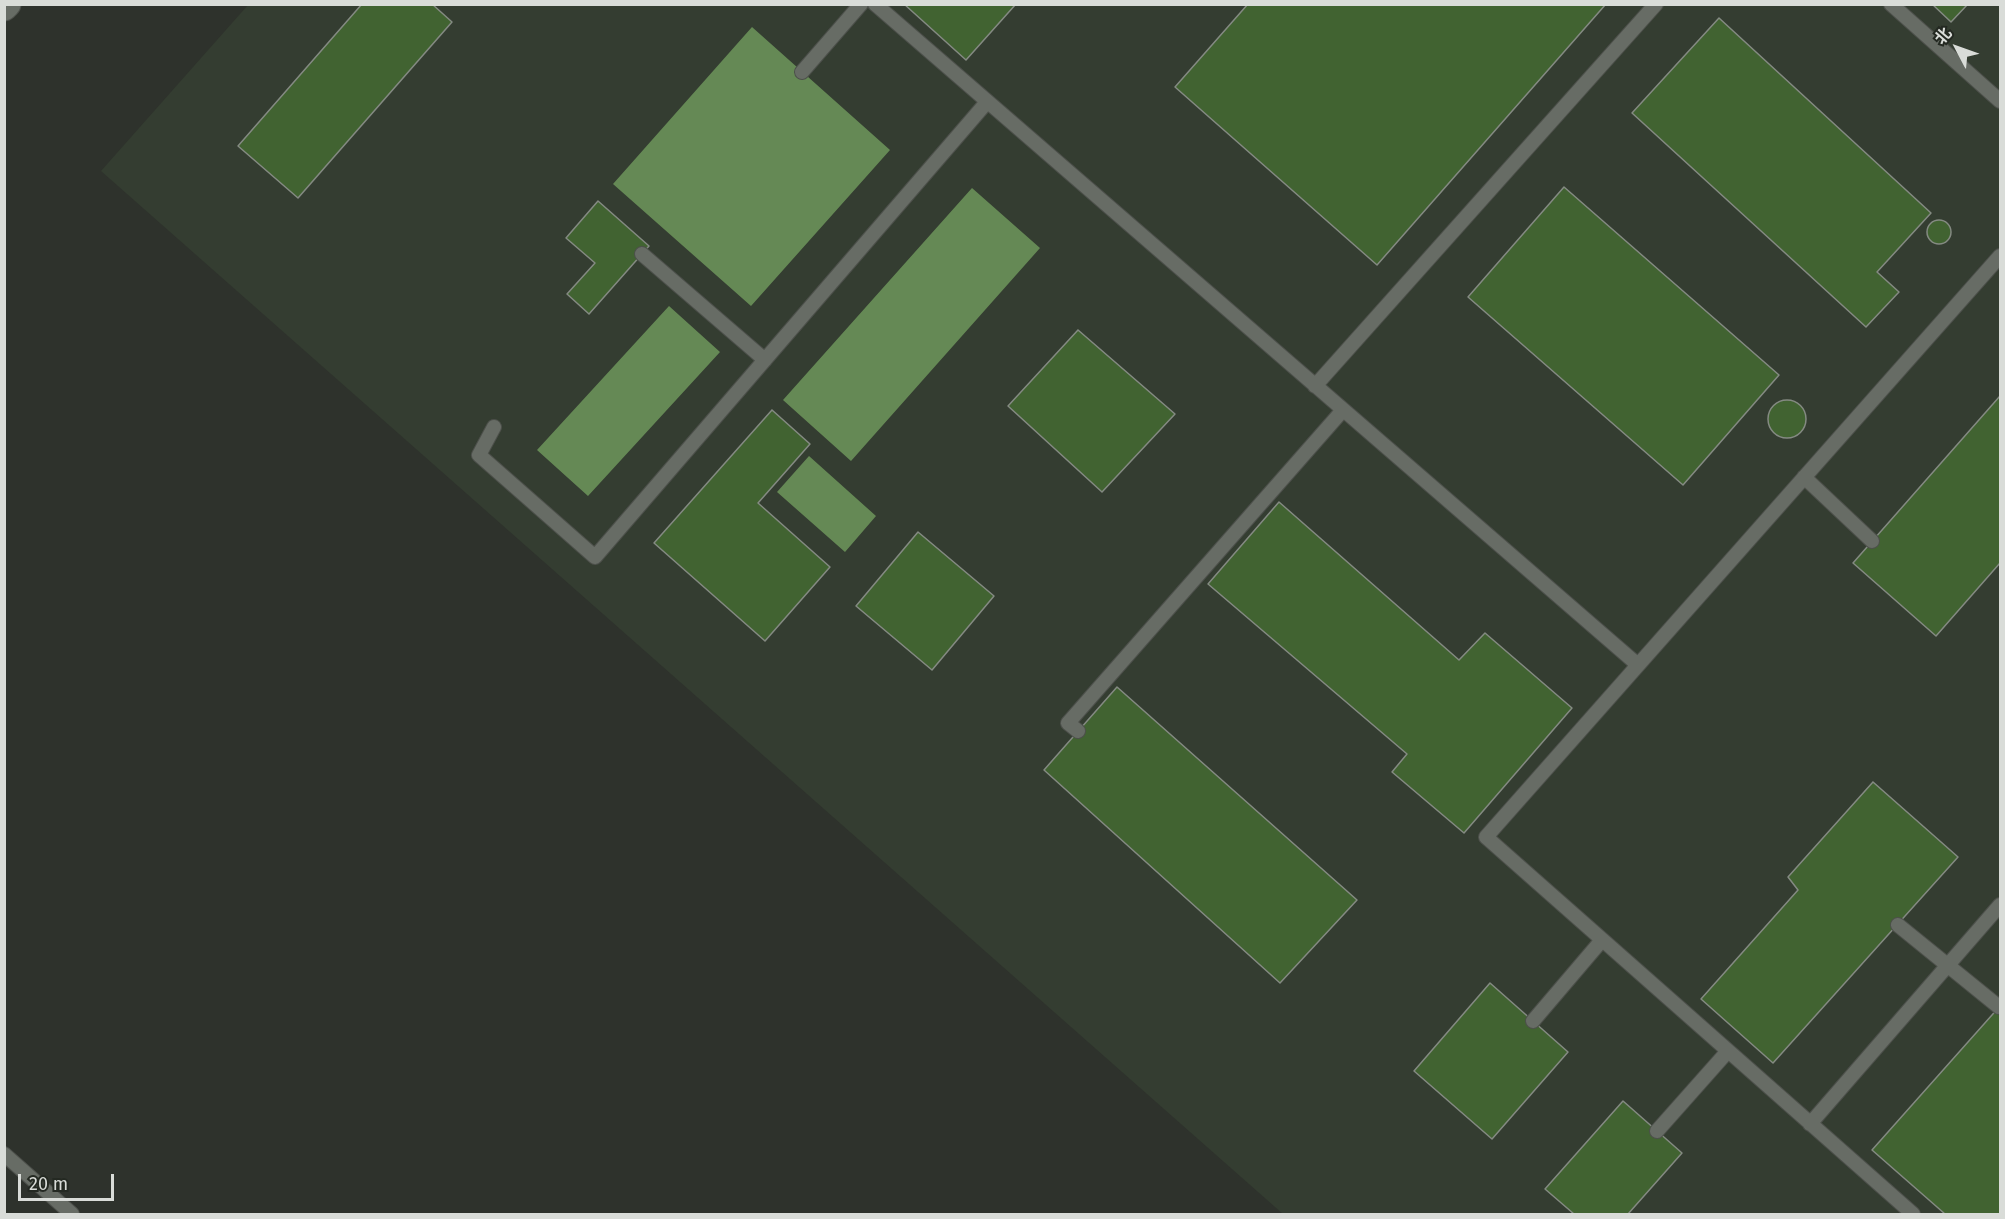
<!DOCTYPE html>
<meta charset="utf-8">
<style>
body{margin:0}
#map{position:relative;width:2005px;height:1219px;overflow:hidden;background:#2e322c;font-family:"Fira Sans","Noto Sans SC",sans-serif}
canvas{display:block}
.frame{position:absolute;inset:0;border:6px solid #d9dcd8;pointer-events:none}
.north{position:absolute;left:1927px;top:18px;width:60px;height:60px;-webkit-text-stroke:4px #242922;paint-order:stroke;rotate:311deg;font-size:16px;font-weight:700;line-height:24px;text-align:center;color:#d9dcd8}
.north::after{content:'';display:block;margin:auto;width:21px;height:27px;background:#d9dcd8;clip-path:polygon(50% 0,100% 100%,50% 72%,0 100%)}
.scale{position:absolute;left:18px;top:1174px;width:96px;height:27px;box-sizing:border-box;border:3px solid #d9dcd8;border-top:0;padding-left:8px;font-size:18px;line-height:21px;white-space:nowrap;color:#d9dcd8;-webkit-text-stroke:4px #242922;paint-order:stroke}
</style>
<div id="map">
<canvas width="2005" height="1219"></canvas>
<div class="frame"></div>
<div class="north">北</div>
<div class="scale">20 m</div>
</div>
<script>
const ctx = document.querySelector('canvas').getContext('2d');
ctx.lineJoin = 'round';
function fill(path, color) { ctx.fillStyle = color; ctx.fill(path, 'evenodd'); }
const shape = rows => new Path2D(rows.map(r => 'M' + r).join(''));
function trace(path, color, width, dash) { ctx.strokeStyle = color; ctx.lineWidth = width; ctx.lineCap = dash ? 'butt' : 'round'; ctx.setLineDash(dash || []); ctx.stroke(path); }
fill(shape([
 [248,5,2000,5,2000,1214,1283,1214,101,171]
]), '#343d31');
fill(shape([
 [752,27,890,150,751,306,613,184],
 [972,188,1040,248,851,461,783,400],
 [669,306,720,352,588,496,537,450],
 [809,456,876,516,845,552,777,492]
]), '#658955');
const building = shape([
 [362,4,432,4,452,22,298,198,238,146,362,4],
 [904,4,1016,4,966,60,904,4],
 [1248,4,1606,4,1377,265,1175,87,1248,4],
 [1932,4,1968,4,1951,22,1932,4],
 [1719,18,1931,213,1877,272,1899,292,1866,327,1632,113,1719,18],
 [1564,187,1779,375,1683,485,1468,297,1564,187],
 [598,201,649,246,589,314,567,294,595,263,566,238,598,201],
 '1927 232a12 12 0 1 1 24 0a12 12 0 1 1-24 0Z',
 [1078,330,1175,414,1102,492,1008,406,1078,330],
 [2000,396,2000,563,1936,636,1853,563,2000,396],
 '1768 419a19 19 0 1 1 38 0a19 19 0 1 1-38 0Z',
 [772,410,810,444,758,503,830,567,765,641,654,543,772,410],
 [1279,502,1459,660,1485,633,1572,708,1464,833,1392,772,1407,754,1208,584,1279,502],
 [918,532,994,596,932,670,856,606,918,532],
 [1117,687,1357,900,1280,983,1044,770,1117,687],
 [1873,782,1958,857,1773,1063,1701,999,1798,890,1788,877,1873,782],
 [1490,983,1568,1052,1492,1139,1414,1071,1490,983],
 [2000,1006,2000,1214,1945,1214,1872,1150,2000,1006],
 [1623,1101,1682,1153,1628,1214,1574,1214,1545,1189,1623,1101]
]);
fill(building, '#416331');
trace(building, '#848a82', 1.5);
const service = shape([
 [875,4,1638,665],
 [1891,4,2000,101],
 [802,72,861,4],
 [642,254,765,360],
 [1315,386,1656,4],
 [494,427,479,455,595,557,987,102],
 [1804,477,1872,541],
 [1078,731,1068,723,1343,410],
 [1898,925,1999,1007],
 [1533,1021,1602,940],
 [1810,1124,2000,905],
 [1657,1131,1728,1051],
 [4,1154,72,1214],
 [1913,1214,1486,837,2000,256]
]);
const minor = shape([
 [4,7,7,4]
]);
trace(service, '#4d504b', 16);
trace(minor, '#4d504b', 29);
trace(service, '#676c65', 14);
trace(minor, '#676c65', 27);
</script>
